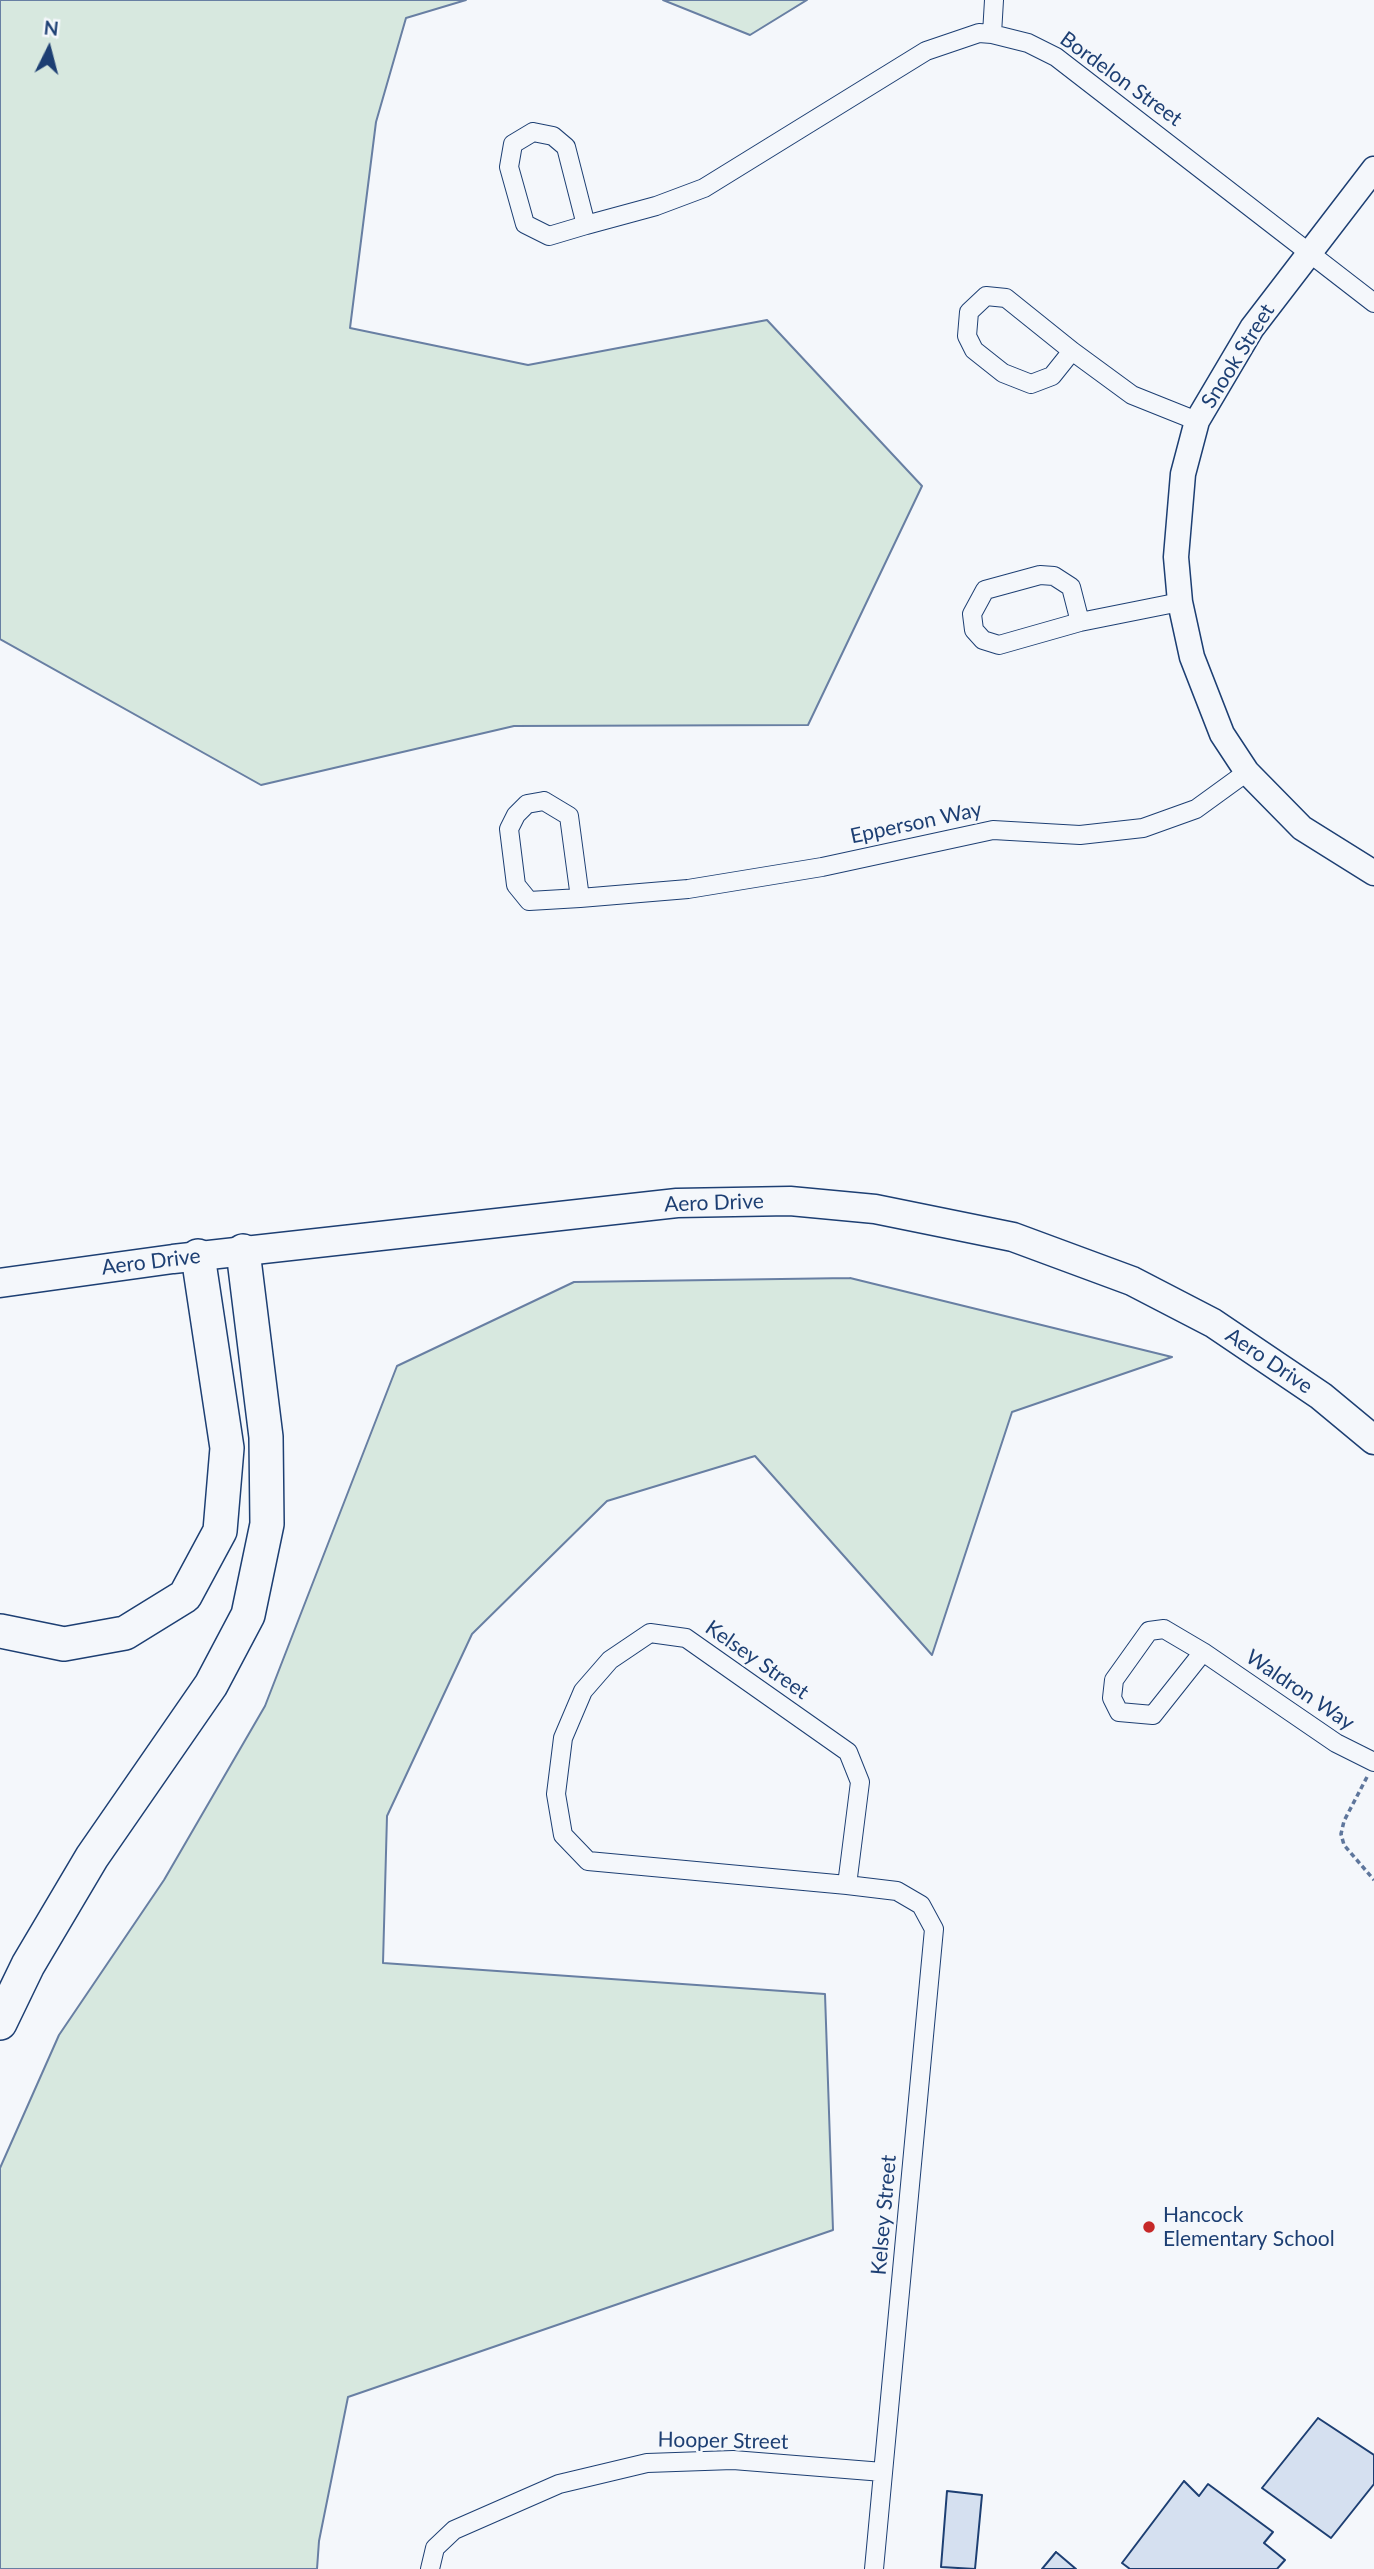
<!DOCTYPE html>
<style>
body{margin:0}
#map{position:relative;width:1374px;height:2569px;overflow:hidden;background:#f4f7fb;font-family:Lato,sans-serif}
canvas{display:block}
.north{position:absolute;left:14px;top:14px;width:70px;height:70px;-webkit-text-stroke:5px #f4f7fb;paint-order:stroke;rotate:6deg;font-size:19px;font-weight:700;line-height:28px;text-align:center;color:#1d3f73}
.north::after{content:'';display:block;margin:auto;width:24px;height:32px;background:#1d3f73;clip-path:polygon(50% 0,100% 100%,50% 72%,0 100%)}
</style>
<div id="map">
<canvas width="1374" height="2569"></canvas>
<div class="north">N</div>
</div>
<script>
const ctx = document.querySelector('canvas').getContext('2d');
ctx.lineJoin = 'round';
function fill(path, color) { ctx.fillStyle = color; ctx.fill(path, 'evenodd'); }
const shape = rows => new Path2D(rows.map(r => 'M' + r).join(''));
function trace(path, color, width, dash) { ctx.strokeStyle = color; ctx.lineWidth = width; ctx.lineCap = dash ? 'butt' : 'round'; ctx.setLineDash(dash || []); ctx.stroke(path); }
function write(font, color, halo, rows, align = 'center') {
  ctx.font = font + ' Lato,sans-serif'; ctx.lineWidth = 5; ctx.setLineDash([]); ctx.textBaseline = 'middle'; ctx.strokeStyle = halo; ctx.fillStyle = color; for (const [text, x, y, turn = 0] of rows) {
    ctx.save(); ctx.translate(x, y); ctx.rotate((+turn || 0) * Math.PI / 180); ctx.textAlign = isNaN(turn) ? turn : align; if (halo) ctx.strokeText(text, 0, 0); ctx.fillText(text, 0, 0); ctx.restore();
  }
}
const green = shape([
 [0,0,466,0,406,18,376,122,350,328,528,365,767,320,922,486,808,725,514,726,261,785,0,639,0,0],
 [663,0,807,0,750,35,663,0],
 [850,1278,1172,1357,1012,1412,932,1655,755,1456,607,1501,472,1634,387,1816,383,1963,825,1994,833,2230,348,2397,319,2541,317,2569,0,2569,0,2168,59,2035,164,1880,265,1706,397,1366,574,1282,850,1278]
]);
fill(green, '#d7e8df');
trace(green, '#687fa3', 2);
const building = shape([
 [1318,2418,1374,2455,1374,2484,1331,2538,1262,2488,1318,2418],
 [1184,2481,1199,2496,1208,2484,1273,2532,1264,2543,1285,2560,1277,2569,1130,2569,1122,2563,1184,2481],
 [947,2491,982,2495,975,2569,941,2567,947,2491],
 [1056,2552,1076,2569,1042,2569,1056,2552]
]);
fill(building, '#d5e0f0');
trace(building, '#1d3f73', 2);
const street = shape([
 [992,34,994,0],
 [533,132,553,136,566,147,586,225,549,236,525,224,509,167,513,144,533,132],
 [586,225,656,206,704,188,926,51,979,33,992,34,1028,43,1056,57,1374,303],
 [986,296,1006,298,1072,351,1052,376,1031,384,1003,373,974,350,967,336,969,312,986,296],
 [1072,351,1132,395,1197,421],
 [1040,575,1054,576,1071,587,1080,622,999,645,983,640,974,630,972,614,985,590,1040,575],
 [1080,622,1180,602],
 [544,801,569,816,580,898,529,901,516,885,509,829,516,815,527,804,544,801],
 [580,898,688,889,822,867,993,830,1080,835,1143,828,1196,809,1247,772],
 [1164,1629,1203,1652,1153,1715,1119,1712,1112,1698,1114,1680,1149,1631,1164,1629],
 [650,1633,686,1638,848,1752,860,1782,847,1885,588,1861,563,1835,556,1794,563,1738,583,1691,610,1660,650,1633],
 [1203,1652,1336,1743,1374,1762],
 [847,1885,897,1891,921,1905,934,1929,874,2569],
 [430,2569,435,2548,454,2530,559,2484,647,2463,733,2460,883,2472]
]);
const secondary = shape([
 [1374,169,1252,328,1197,421,1183,474,1176,557,1180,602,1192,657,1222,734,1247,772,1302,828,1374,873]
]);
const primary = shape([
 [0,1283,173,1259,677,1203,790,1201,875,1209,1013,1237,1132,1281,1213,1323,1321,1396,1374,1440]
]);
const highway = shape([
 [0,1631,64,1644,125,1633,185,1596,220,1531,227,1448,198,1256],
 [0,2023,28,1965,92,1857,211,1685,248,1615,267,1524,266,1437,243,1251]
]);
trace(street, '#1d3f73', 20);
trace(secondary, '#1d3f73', 27);
trace(primary, '#1d3f73', 31);
trace(highway, '#1d3f73', 36);
trace(shape([
 [1367,1777,1344,1821,1341,1834,1344,1845,1374,1880]
]), '#5e769c', 3.5, [5, 3.5]);
trace(street, '#f4f7fb', 18);
trace(secondary, '#f4f7fb', 24);
trace(primary, '#f4f7fb', 28);
trace(highway, '#f4f7fb', 33);
for (const [x, y, r, color] of [
 [1149,2227,7,"#c62828"]
]) { const dot = new Path2D(); dot.arc(x, y, r, 0, 2 * Math.PI); ctx.fillStyle = color; ctx.fill(dot); trace(dot, '#f4f7fb', 2.5); }
write('21px', '#1d3f73', '#f4f7fb', [
 ["Bordelon Street",1121,79,36],
 ["Snook Street",1238,356,-58],
 ["Epperson Way",916,823,-12],
 ["Aero Drive",714,1203,-2],
 ["Aero Drive",151,1262,-7],
 ["Aero Drive",1269,1361,34],
 ["Kelsey Street",757,1660,35],
 ["Waldron Way",1300,1690,34],
 ["Kelsey Street",884,2215,-85],
 ["Hooper Street",723,2441,1]
]);
write('21px', '#1d3f73', '#f4f7fb', [
 ["Hancock",1163,2215],
 ["Elementary School",1163,2239]
], 'left');
</script>
